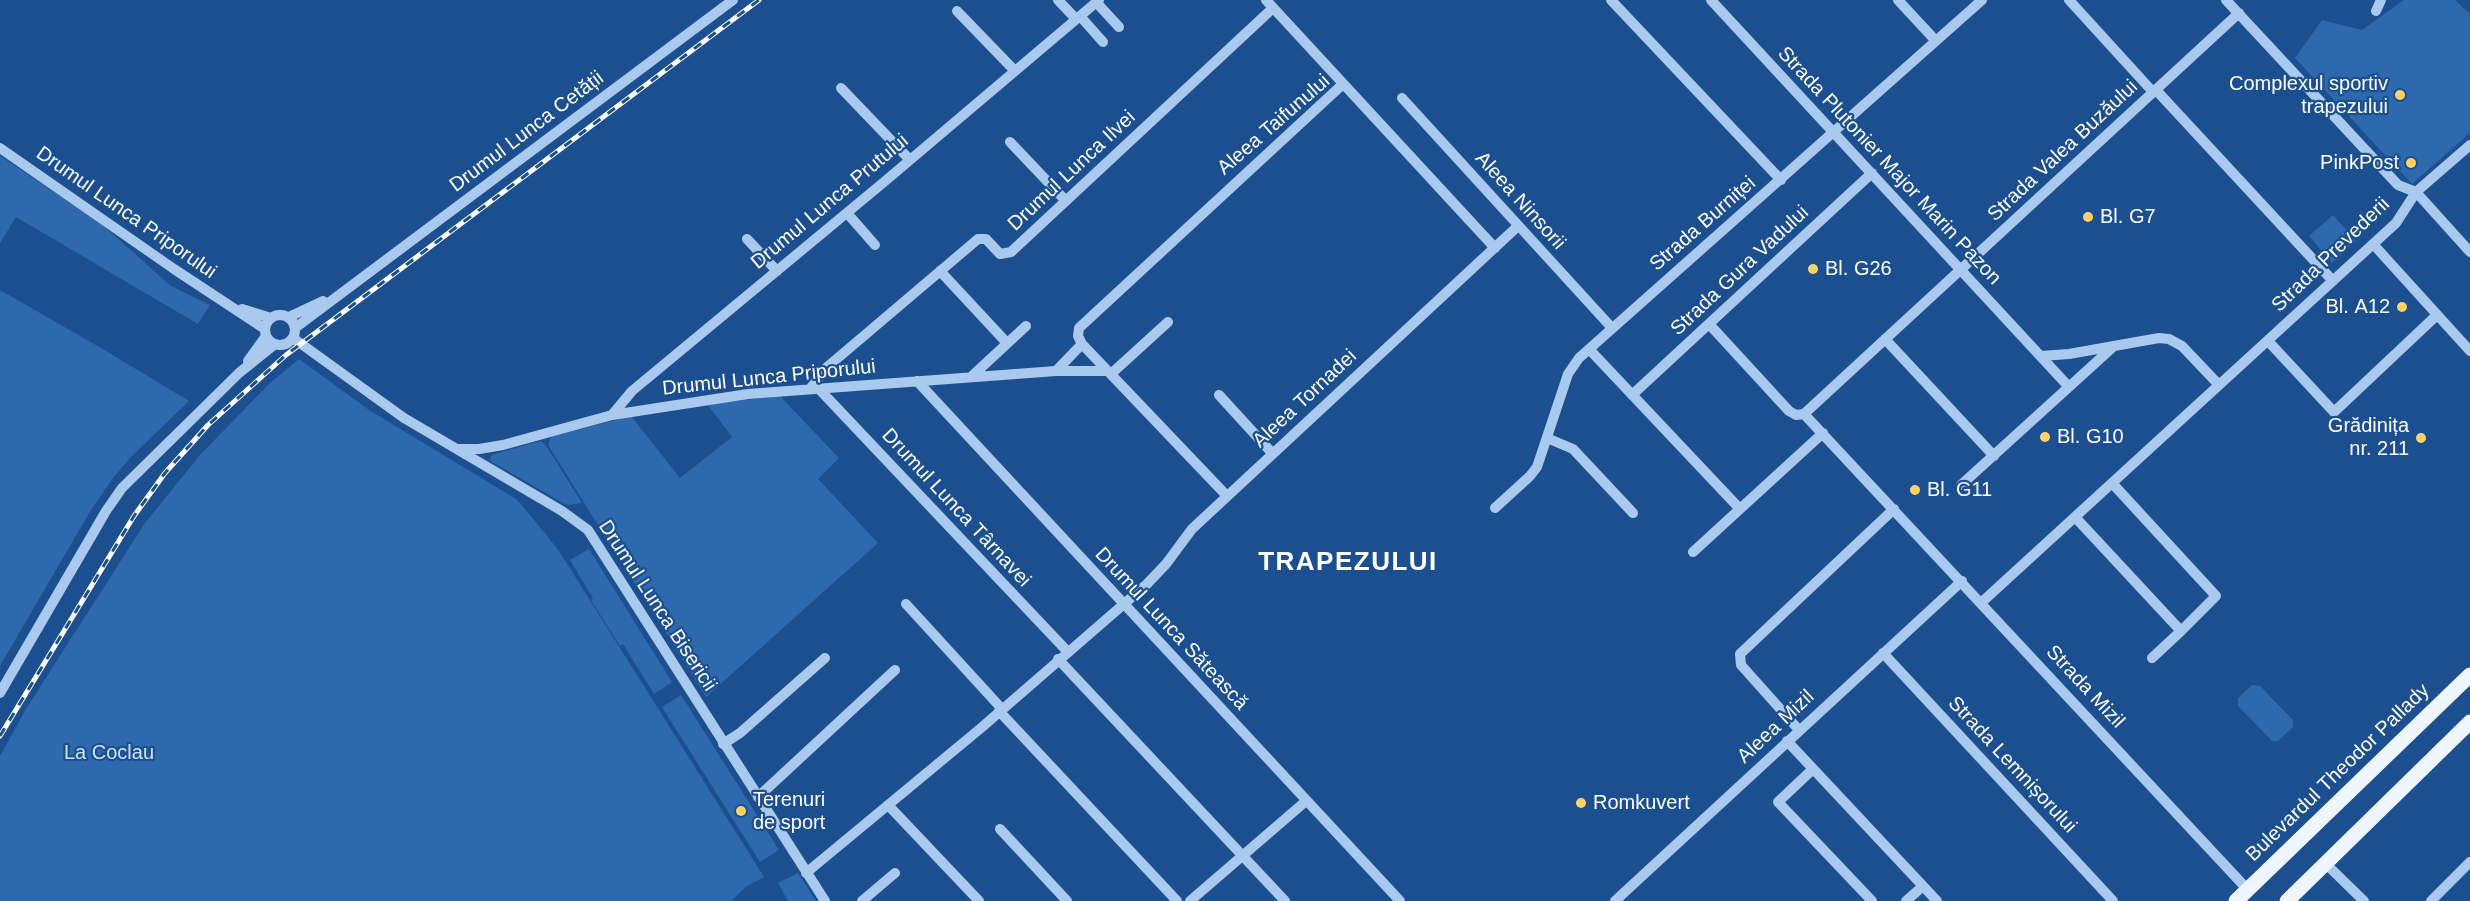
<!DOCTYPE html>
<meta charset="utf-8">
<style>
body{margin:0}
canvas{display:block;background:#1b4f8f}
</style>
<canvas width="2470" height="901"></canvas>
<script>
const ctx = document.querySelector('canvas').getContext('2d');
ctx.lineJoin = 'round';
function fill(path, color) { ctx.fillStyle = color; ctx.fill(path, 'evenodd'); }
const shape = rows => new Path2D(rows.map(r => 'M' + r).join(''));
function trace(path, color, width, dash) { ctx.strokeStyle = color; ctx.lineWidth = width; ctx.lineCap = dash ? 'butt' : 'round'; ctx.setLineDash(dash || []); ctx.stroke(path); }
function write(font, color, halo, rows, align = 'center') {
  ctx.font = font + ' Arial,sans-serif'; ctx.lineWidth = 4.5; ctx.setLineDash([]); ctx.textBaseline = 'middle'; ctx.strokeStyle = halo; ctx.fillStyle = color; for (const [text, x, y, turn = 0] of rows) {
    ctx.save(); ctx.translate(x, y); ctx.rotate((+turn || 0) * Math.PI / 180); ctx.textAlign = isNaN(turn) ? turn : align; if (halo) ctx.strokeText(text, 0, 0); ctx.fillText(text, 0, 0); ctx.restore();
  }
}
fill(shape([
 [2404,0,2455,0,2470,14,2470,133,2412,184,2295,58,2322,20,2362,30],
 [0,156,99,222,171,286,210,305,198,324,16,217,0,243],
 [2333,215,2356,241,2332,263,2309,236],
 [0,290,101,348,189,401,131,457,113,478,91,510,0,666],
 [299,359,369,410,516,499,531,516,559,551,764,877,747,886,731,901,0,901,0,756,26,709,145,523,200,455,270,383],
 [780,396,839,458,818,479,878,543,706,697,548,445,551,437,631,416,680,478,732,437,707,404],
 [540,441,545,444,582,503,567,505,492,462,490,459,492,455],
 [589,549,672,682,654,694,623,644,620,646,591,600,593,598,570,560],
 [2252,685,2260,686,2293,720,2293,727,2278,741,2272,741,2238,706,2238,698],
 [681,695,779,850,760,862,662,707],
 [798,873,816,901,788,901,778,883]
]), '#2e69ad');
trace(shape([
 [1058,0,1076,19],
 [1266,0,1495,248],
 [1611,0,1781,180],
 [1711,0,2069,387],
 [1898,0,1936,41],
 [2069,0,2153,92],
 [2226,0,2398,185,2416,192,2470,252],
 [1096,2,1119,27],
 [957,11,1015,71],
 [2376,11,2381,0],
 [1080,16,1103,42],
 [841,88,910,160],
 [2156,90,2333,281],
 [1402,98,1612,328],
 [1010,142,1066,201],
 [0,148,174,269,265,329],
 [847,213,875,245],
 [747,239,777,271],
 [2373,244,2470,351],
 [940,271,1007,343],
 [242,309,271,318],
 '265 330a15 15 0 1 1 30 0a15 15 0 1 1-30 0Z',
 [289,317,323,301],
 [1709,324,1789,411,1796,415,1804,414],
 [295,328,733,0],
 [293,338,404,418,562,511,588,530,825,901],
 [1885,339,1994,456],
 [2268,341,2334,412,2437,315],
 [1589,349,1740,509],
 [2041,356,2069,354,2159,338,2169,339,2182,346,2219,385],
 [248,361,266,336],
 [1056,371,1082,344],
 [1112,373,1168,322],
 [971,377,1026,326],
 [917,381,1400,901],
 [810,389,826,368,978,239,986,239,1000,254,1011,252,1273,8],
 [819,389,1067,651],
 [1219,395,1273,454],
 [1632,395,1872,173],
 [1804,414,2248,890],
 [1804,414,2239,13],
 [612,415,632,391,884,182,1099,0],
 [1547,438,1573,449,1633,513],
 [457,449,479,449,503,445,612,415,748,394,1056,371,1107,371],
 [1961,485,2114,346],
 [1227,496,1082,344,1078,336,1079,328,1343,84],
 [1495,508,1530,476,1537,467,1568,374,1579,358,1982,0],
 [2075,517,2181,631,2216,596,2112,483],
 [1693,552,1823,433],
 [1982,602,2396,223,2416,192,2470,145],
 [906,604,1002,709],
 [1883,653,2113,901],
 [2152,658,2181,631],
 [1058,659,1285,901],
 [0,693,106,511,122,488,239,373,275,344],
 [999,711,1177,901],
 [1799,730,1741,665,1740,654,1894,509],
 [1787,741,1937,901],
 [723,744,740,733,825,658],
 [1813,769,1778,802,1872,901],
 [758,797,895,670],
 [888,805,979,901],
 [1000,829,1067,901],
 [2325,863,2364,901],
 [806,873,981,728,1147,584,1166,564,1192,529,1518,226],
 [862,901,895,873],
 [1190,901,1306,801],
 [1615,901,1962,581],
 [1906,901,1923,886],
 [2431,901,2470,862]
]), '#a9c9ee', 10);
trace(shape([
 [2236,901,2470,675],
 [2287,901,2470,722]
]), '#f0f6ff', 15);
const rail = shape([
 [0,736,134,516,165,473,208,425,286,355,759,0]
]);
trace(rail, '#fff', 5);
trace(rail, '#1b4f8f', 3, [9]);
for (const [x, y, r, color] of [
 [2400,95,6,"#ffd166"],
 [2411,163,6,"#ffd166"],
 [2088,217,6,"#ffd166"],
 [1813,269,6,"#ffd166"],
 [2402,307,6,"#ffd166"],
 [2045,437,6,"#ffd166"],
 [2421,438,6,"#ffd166"],
 [1915,490,6,"#ffd166"],
 [1581,803,6,"#ffd166"],
 [741,811,6,"#ffd166"]
]) { const dot = new Path2D(); dot.arc(x, y, r, 0, 2 * Math.PI); ctx.fillStyle = color; ctx.fill(dot); trace(dot, '#1b4f8f', 2); }
write('20px', '#fff', '#1b4f8f', [
 ["Complexul sportiv",2388,84,"right"],
 ["trapezului",2388,107,"right"],
 ["PinkPost",2399,163,"right"],
 ["Bl. G7",2100,217],
 ["Bl. G26",1825,269],
 ["Bl. A12",2390,307,"right"],
 ["Grădinița",2409,426,"right"],
 ["nr. 211",2409,449,"right"],
 ["Bl. G10",2057,437],
 ["Bl. G11",1927,490],
 ["Terenuri",753,800],
 ["de sport",753,823],
 ["Romkuvert",1593,803]
], 'left');
write('20px', '#fff', '#1b4f8f', [
 ["Aleea Taifunului",1274,125,-41],
 ["Drumul Lunca Cetății",527,132,-37],
 ["Strada Valea Buzăului",2063,151,-43],
 ["Strada Plutonier Major Marin Pazon",1889,166,47],
 ["Drumul Lunca Ilvei",1072,171,-43],
 ["Aleea Ninsorii",1520,201,48],
 ["Drumul Lunca Prutului",830,202,-40],
 ["Drumul Lunca Priporului",126,213,35],
 ["Strada Burniței",1703,224,-41],
 ["Strada Prevederii",2331,255,-44],
 ["Strada Gura Vadului",1740,271,-43],
 ["Drumul Lunca Priporului",769,378,-6],
 ["Aleea Tornadei",1305,399,-43],
 ["Drumul Lunca Târnavei",956,508,47],
 ["Drumul Lunca Bisericii",657,606,57],
 ["Drumul Lunca Sătească",1171,629,47],
 ["Strada Mizil",2085,687,47],
 ["Aleea Mizil",1776,727,-43],
 ["Strada Lemnișorului",2012,765,47],
 ["Bulevardul Theodor Pallady",2338,773,-44]
]);
write('20px', '#cfe3fa', '#1b4f8f', [
 ["La Coclau",109,753]
]);
ctx.letterSpacing = '1.5px';
write('bold 26px', '#fff', '#1b4f8f', [
 ["TRAPEZULUI",1348,563]
]);
ctx.letterSpacing = '0px';
</script>
